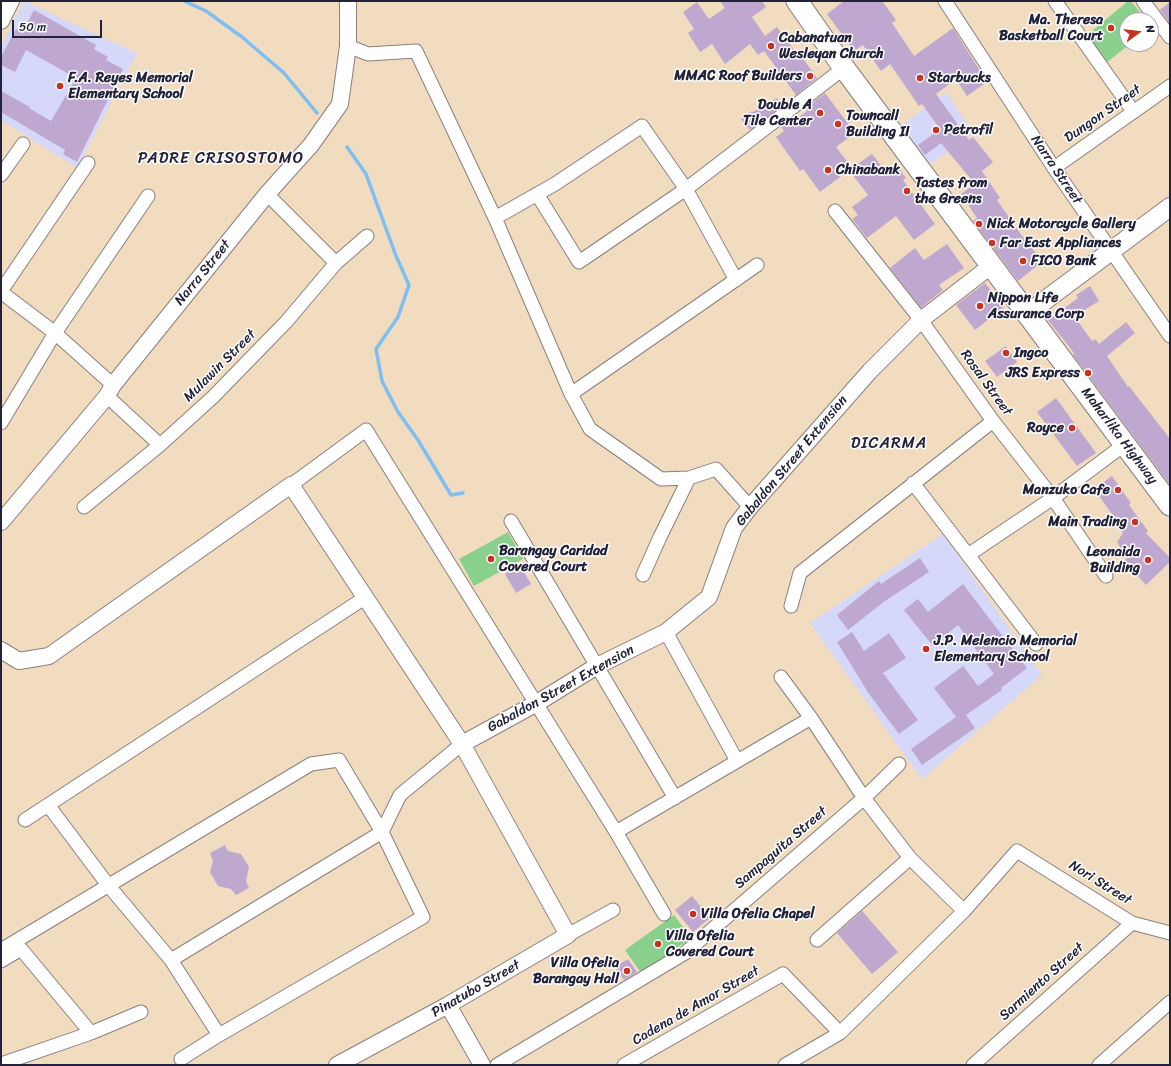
<!DOCTYPE html>
<style>
body{margin:0}
#map{position:relative;width:1171px;height:1066px;overflow:hidden;background:#f2dcbf;font-family:Sriracha,sans-serif}
canvas{display:block}
.frame{position:absolute;inset:0;border:2px solid #22223b;pointer-events:none}
.north{position:absolute;left:1119px;top:12px;width:40px;height:40px;box-sizing:border-box;background:#fff;border:1px solid #a7a7b1;border-radius:50%;rotate:75deg;font-size:11px;font-weight:700;line-height:16px;text-align:center;color:#22223b}
.north::after{content:'';display:block;margin:auto;width:14px;height:18px;background:#c8321e;clip-path:polygon(50% 0,100% 100%,50% 72%,0 100%)}
.scale{position:absolute;left:12px;top:20px;width:90px;height:18px;box-sizing:border-box;border:2px solid #22223b;border-top:0;padding-left:5px;font-size:12px;line-height:14px;white-space:nowrap;color:#22223b;-webkit-text-stroke:3px #fff;paint-order:stroke}
</style>
<div id="map">
<canvas width="1171" height="1066"></canvas>
<div class="frame"></div>
<div class="north">N</div>
<div class="scale">50 m</div>
</div>
<script>
const ctx = document.querySelector('canvas').getContext('2d');
ctx.lineJoin = 'round';
function fill(path, color) { ctx.fillStyle = color; ctx.fill(path, 'evenodd'); }
const shape = rows => new Path2D(rows.map(r => 'M' + r).join(''));
function trace(path, color, width, dash) { ctx.strokeStyle = color; ctx.lineWidth = width; ctx.lineCap = dash ? 'butt' : 'round'; ctx.setLineDash(dash || []); ctx.stroke(path); }
function write(font, color, halo, rows, align = 'center') {
  ctx.font = font + ' Sriracha,sans-serif'; ctx.lineWidth = 3; ctx.setLineDash([]); ctx.textBaseline = 'middle'; ctx.strokeStyle = halo; ctx.fillStyle = color; for (const [text, x, y, turn = 0] of rows) {
    ctx.save(); ctx.translate(x, y); ctx.rotate((+turn || 0) * Math.PI / 180); ctx.textAlign = isNaN(turn) ? turn : align; if (halo) ctx.strokeText(text, 0, 0); ctx.fillText(text, 0, 0); ctx.restore();
  }
}
fill(shape([
 [24,1,137,53,77,168,1,120,1,46],
 [946,92,974,134,927,166,899,127],
 [943,534,1042,675,922,779,810,623]
]), '#d5d8f9');
fill(shape([
 [1128,1,1131,1,1146,20,1127,20,1127,44,1130,44,1106,63,1086,36],
 [508,532,523,559,474,586,459,559],
 [674,915,691,938,641,973,625,950]
]), '#88d08c');
trace(shape([
 [184,1,206,11,242,37,284,73,317,113],
 [347,147,366,174,396,256,409,285,398,317,376,349,382,381,398,412,418,440,451,495,463,493]
]), '#7ebff3', 3.5);
fill(shape([
 [720,1,762,1,766,7,752,17,765,36,777,27,794,50,796,49,817,78,796,95,764,51,758,55,750,44,725,64,712,44,700,52,688,33,694,29,683,12,697,2,709,19,725,8],
 [844,1,882,1,896,20,892,23,914,56,953,28,987,82,967,96,956,79,936,94,969,140,973,137,993,162,982,171,1000,198,997,200,1027,243,1043,261,1018,281,973,221,977,218,961,194,975,184,941,143,925,155,918,145,940,129,922,104,919,106,890,64,881,71,863,45,854,51,827,14],
 [1170,2,1170,24,1160,10],
 [34,10,96,45,94,49,108,57,106,60,123,69,77,162,63,154,65,150,1,112,1,91,30,107,29,108,51,121,76,78,26,50,15,72,1,65,1,57,16,29,22,33],
 [825,93,855,133,836,147,852,168,820,192,803,169,800,171,776,137,784,131,781,127,790,119,792,122,807,111,805,108],
 [777,98,782,106,750,130,741,119,752,111,753,112],
 [872,154,889,176,899,169,906,178,903,180,935,224,914,240,896,216,867,238,852,219,858,215,852,207,868,195,849,170],
 [947,244,964,268,939,285,943,290,921,308,890,268,915,248,924,260],
 [985,283,1004,307,975,330,956,305],
 [1090,286,1099,301,1083,311,1085,314,1077,320,1092,341,1095,339,1099,344,1126,322,1135,333,1107,356,1128,387,1129,386,1170,439,1170,485,1073,355,1074,353,1048,320,1078,298,1076,295],
 [1006,346,1017,362,997,377,985,361],
 [1056,398,1096,453,1077,466,1037,412],
 [1112,476,1131,503,1129,505,1148,531,1146,533,1170,558,1170,562,1146,585,1124,561,1127,558,1117,542,1123,533,1115,522,1117,521,1094,489],
 [920,558,929,572,885,601,848,630,837,615,879,581,881,584],
 [520,565,531,584,516,593,505,574],
 [963,584,1027,668,1001,688,1002,690,966,715,975,728,922,765,911,749,956,717,934,688,963,666,978,686,994,674,958,625,933,646,904,610,918,599,928,612],
 [852,632,864,651,889,633,906,658,883,673,918,720,899,734,869,694,837,642],
 [225,845,228,851,241,854,249,867,246,881,249,888,236,895,231,889,218,886,210,872,213,861,210,853],
 [692,896,710,918,693,932,675,910],
 [862,911,898,952,872,974,837,933],
 [628,959,637,972,624,980,615,967]
]), '#bea8cf');
const minor = shape([
 [945,1,1054,168,1170,336],
 [1055,1,1133,111],
 [1143,1,1170,37],
 [348,46,368,54,416,51,495,218,571,394,590,429,661,479,689,478,716,469,750,507],
 [1054,168,1170,86],
 [1,175,23,144],
 [267,194,336,263],
 [537,194,579,262,686,189,844,68],
 [835,211,921,320,993,421,1053,498,1106,576],
 [495,218,555,184,642,126,686,189,736,280],
 [1,291,88,163],
 [1,292,55,333,113,385],
 [571,394,757,265],
 [107,396,160,445],
 [1,423,55,333,148,196],
 [913,483,1036,644],
 [291,485,366,430,616,832,664,914],
 [84,507,160,445,213,397,286,322,336,263,367,236],
 [511,521,675,798],
 [968,555,1053,498,1125,444],
 [643,575,660,537,689,478],
 [791,606,800,573,993,421],
 [666,632,737,761],
 [781,677,811,718],
 [48,805,108,885,171,960,219,1035],
 [25,820,366,597],
 [616,832,811,718,864,798,910,858,964,911],
 [568,935,613,910],
 [817,940,910,858],
 [1,950,311,764,339,760,382,832,423,917,219,1035,181,1059],
 [171,960,382,832,400,795,462,744],
 [1,961,21,949,91,1033],
 [1,1064,91,1033,141,1012],
 [497,1065,685,953,864,798,899,764],
 [624,1065,783,974,840,1033],
 [785,1065,840,1033,964,911,1017,851,1132,923,1170,933],
 [973,1065,1132,923],
 [1099,1065,1170,1002]
]);
const tertiary = shape([
 [1,21,11,1],
 [1,522,107,396,113,385,267,194,311,145,340,104,348,46,348,1],
 [1,650,19,661,49,656,291,485,462,744,568,935,448,1005,337,1065],
 [462,744,537,703,597,666,666,632,709,597,734,528,750,507,870,371,921,320,992,265],
 [448,1005,482,1065]
]);
const secondary = shape([
 [1028,313,1170,207]
]);
const primary = shape([
 [797,1,844,68,1170,505]
]);
trace(minor, '#8a7f7d', 15);
trace(tertiary, '#8a7f7d', 18);
trace(secondary, '#8a7f7d', 20);
trace(primary, '#8a7f7d', 23);
trace(minor, '#fff', 13);
trace(tertiary, '#fff', 16);
trace(secondary, '#fff', 18);
trace(primary, '#fff', 21);
for (const [x, y, r, color] of [
 [1111,28,4,"#c8321e"],
 [771,46,4,"#c8321e"],
 [810,76,4,"#c8321e"],
 [920,78,4,"#c8321e"],
 [60,86,4,"#c8321e"],
 [820,113,4,"#c8321e"],
 [838,124,4,"#c8321e"],
 [936,130,4,"#c8321e"],
 [828,170,4,"#c8321e"],
 [907,191,4,"#c8321e"],
 [979,224,4,"#c8321e"],
 [992,243,4,"#c8321e"],
 [1023,261,4,"#c8321e"],
 [980,306,4,"#c8321e"],
 [1006,353,4,"#c8321e"],
 [1088,373,4,"#c8321e"],
 [1072,428,4,"#c8321e"],
 [1118,490,4,"#c8321e"],
 [1135,522,4,"#c8321e"],
 [491,559,4,"#c8321e"],
 [1148,560,4,"#c8321e"],
 [926,649,4,"#c8321e"],
 [693,914,4,"#c8321e"],
 [658,944,4,"#c8321e"],
 [627,971,4,"#c8321e"]
]) { const dot = new Path2D(); dot.arc(x, y, r, 0, 2 * Math.PI); ctx.fillStyle = color; ctx.fill(dot); trace(dot, '#fff', 1.5); }
write('bold 14px', '#22223b', '#fff', [
 ["Ma. Theresa",1103,20,"right"],
 ["Basketball Court",1103,36,"right"],
 ["Cabanatuan",779,38],
 ["Wesleyan Church",779,54],
 ["MMAC Roof Builders",802,76,"right"],
 ["F.A. Reyes Memorial",68,78],
 ["Elementary School",68,94],
 ["Starbucks",928,78],
 ["Double A",812,105,"right"],
 ["Tile Center",812,121,"right"],
 ["Towncall",846,116],
 ["Building II",846,132],
 ["Petrofil",944,130],
 ["Chinabank",836,170],
 ["Tastes from",915,183],
 ["the Greens",915,199],
 ["Nick Motorcycle Gallery",987,224],
 ["Far East Appliances",1000,243],
 ["FICO Bank",1031,261],
 ["Nippon Life",988,298],
 ["Assurance Corp",988,314],
 ["Ingco",1014,353],
 ["JRS Express",1080,373,"right"],
 ["Royce",1064,428,"right"],
 ["Manzuko Cafe",1110,490,"right"],
 ["Main Trading",1127,522,"right"],
 ["Barangay Caridad",499,551],
 ["Covered Court",499,567],
 ["Leonaida",1140,552,"right"],
 ["Building",1140,568,"right"],
 ["J.P. Melencio Memorial",934,641],
 ["Elementary School",934,657],
 ["Villa Ofelia Chapel",701,914],
 ["Villa Ofelia",666,936],
 ["Covered Court",666,952],
 ["Villa Ofelia",619,963,"right"],
 ["Barangay Hall",619,979,"right"]
], 'left');
write('14px', '#22223b', '#fff', [
 ["Dungon Street",1103,114,-35],
 ["Narra Street",1056,170,56],
 ["Narra Street",203,273,-51],
 ["Mulawin Street",220,366,-45],
 ["Rosal Street",986,383,54],
 ["Maharlika Highway",1119,436,53],
 ["Gabaldon Street Extension",792,461,-50],
 ["Gabaldon Street Extension",561,689,-29],
 ["Sampaguita Street",781,848,-41],
 ["Nori Street",1100,883,32],
 ["Sarmiento Street",1042,982,-42],
 ["Pinatubo Street",476,989,-30],
 ["Cadena de Amor Street",696,1006,-30]
]);
ctx.letterSpacing = '1px';
write('16px', '#22223b', '#fff', [
 ["PADRE CRISOSTOMO",221,159],
 ["DICARMA",889,444]
]);
ctx.letterSpacing = '0px';
</script>
